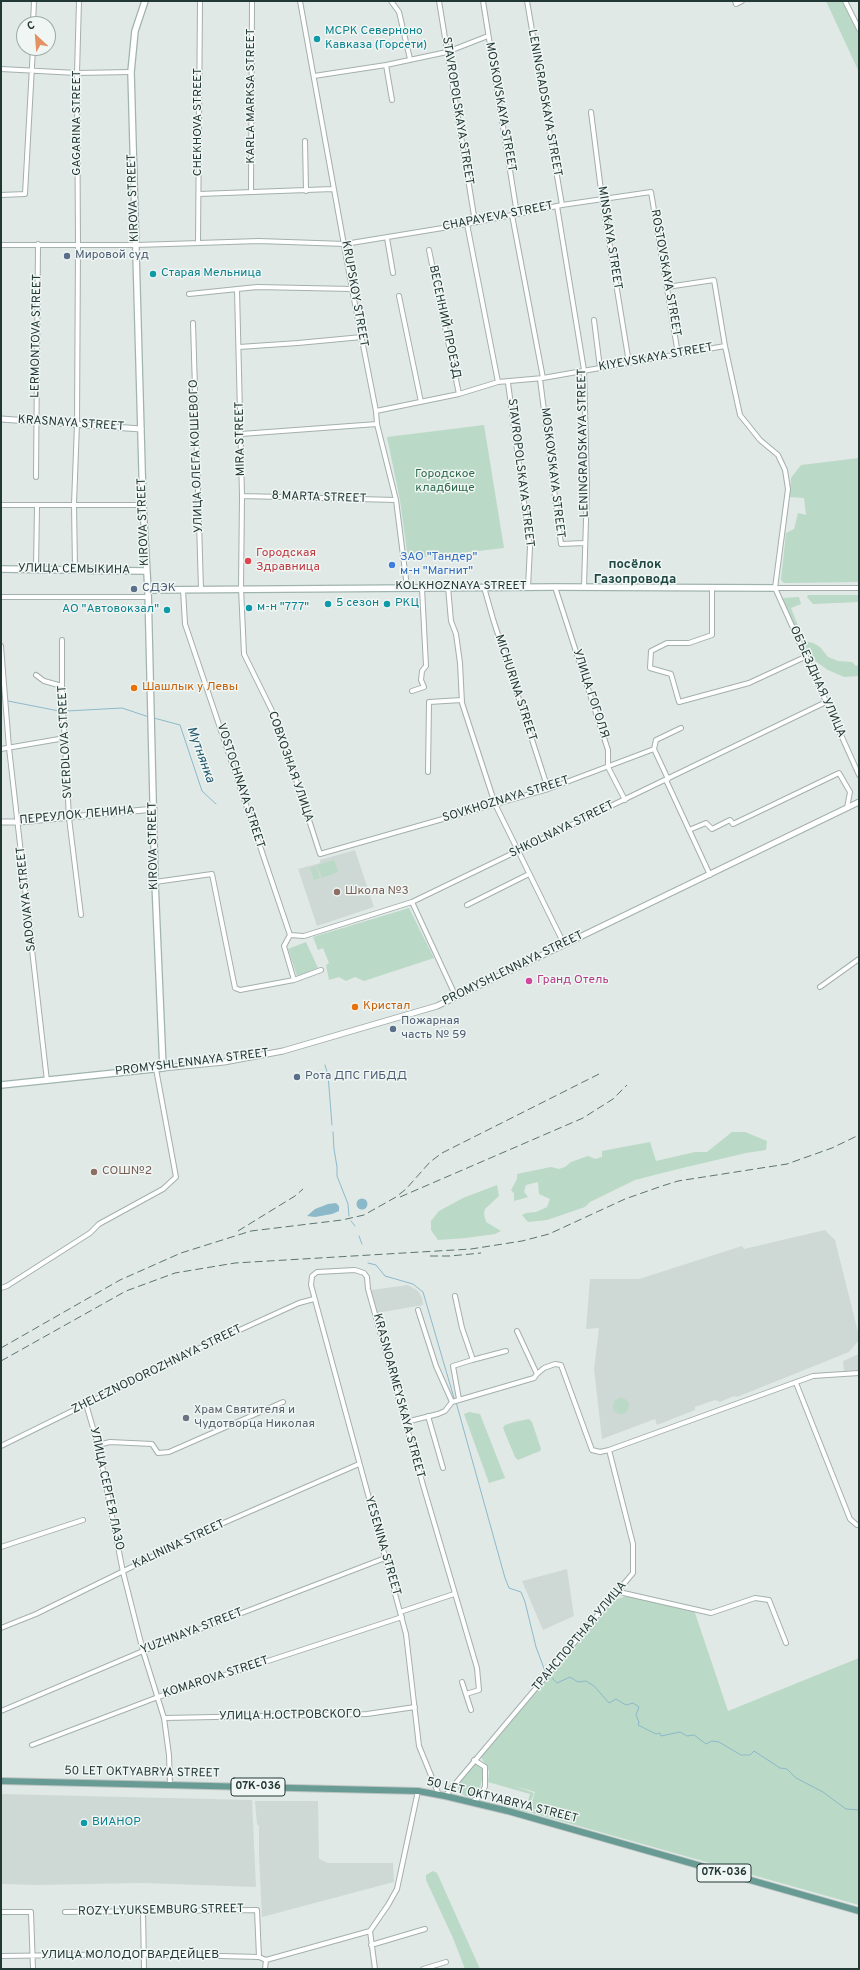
<!DOCTYPE html>
<meta charset="utf-8">
<style>
body{margin:0}
#map{position:relative;width:860px;height:1970px;overflow:hidden;background:#e0e9e6;font-family:Overpass,sans-serif}
canvas{display:block}
.frame{position:absolute;inset:0;border:2px solid #223835;pointer-events:none}
.north{position:absolute;left:16px;top:16px;width:40px;height:40px;box-sizing:border-box;background:#f0f6f4;border:1px solid #9eaaa8;border-radius:50%;rotate:334deg;font-size:11px;font-weight:700;line-height:16px;text-align:center;color:#223835}
.north::after{content:'';display:block;margin:auto;width:14px;height:18px;background:#e59262;clip-path:polygon(50% 0,100% 100%,50% 72%,0 100%)}
</style>
<div id="map">
<canvas width="860" height="1970"></canvas>
<div class="frame"></div>
<div class="north">С</div>
</div>
<script>
const ctx = document.querySelector('canvas').getContext('2d');
ctx.lineJoin = 'round';
function fill(path, color) { ctx.fillStyle = color; ctx.fill(path, 'evenodd'); }
const shape = rows => new Path2D(rows.map(r => 'M' + r).join(''));
function trace(path, color, width, dash) { ctx.strokeStyle = color; ctx.lineWidth = width; ctx.lineCap = dash ? 'butt' : 'round'; ctx.setLineDash(dash || []); ctx.stroke(path); }
function write(font, color, halo, rows, align = 'center') {
  ctx.font = font + ' Overpass,sans-serif'; ctx.lineWidth = 3; ctx.setLineDash([]); ctx.textBaseline = 'middle'; ctx.strokeStyle = halo; ctx.fillStyle = color; for (const [text, x, y, turn = 0] of rows) {
    ctx.save(); ctx.translate(x, y); ctx.rotate((+turn || 0) * Math.PI / 180); ctx.textAlign = isNaN(turn) ? turn : align; if (halo) ctx.strokeText(text, 0, 0); ctx.fillText(text, 0, 0); ctx.restore();
  }
}
fill(shape([
 [355,850,374,907,317,926,298,869,320,863,320,860],
 [825,1230,835,1240,859,1336,859,1340,849,1352,737,1397,734,1396,720,1402,715,1400,695,1407,695,1410,657,1425,655,1419,602,1439,594,1369,599,1328,586,1329,590,1279,639,1279,742,1246,744,1249],
 [408,1285,418,1291,422,1298,423,1305,377,1313,371,1290],
 [859,1354,859,1370,844,1371,843,1361],
 [567,1569,574,1616,543,1630,522,1581],
 [1,1794,252,1800,256,1887,143,1883,36,1885,1,1884],
 [255,1801,318,1801,319,1859,328,1863,393,1863,394,1882,262,1917,259,1856,259,1826,257,1824]
]), '#ced9d5');
fill(shape([
 [826,1,843,1,859,33,859,72],
 [484,425,504,548,408,559,400,500,387,437],
 [859,458,859,582,784,583,781,580,786,533,794,529,798,513,806,515,804,498,790,497,791,478,801,465],
 [808,595,859,595,859,602,813,604,807,597],
 [799,597,801,604,791,608,804,641,813,643,820,647,828,657,838,661,852,662,856,666,858,665,859,661,859,676,844,677,828,670,808,656,783,601,783,598],
 [334,860,338,872,322,878,317,865],
 [316,866,320,878,314,880,310,868],
 [409,908,434,958,364,981,355,977,346,981,339,977,329,980,326,965,329,963,323,948,318,950,313,937],
 [306,942,318,968,297,976,288,949],
 [732,1132,745,1132,767,1141,766,1150,746,1153,678,1169,635,1180,590,1202,585,1207,547,1220,528,1222,522,1215,526,1213,536,1212,547,1207,550,1199,539,1194,538,1182,526,1185,524,1192,528,1197,514,1201,514,1193,511,1190,517,1179,517,1174,551,1167,559,1169,565,1167,571,1162,588,1156,595,1159,602,1157,602,1151,650,1142,656,1161,695,1152,707,1152],
 [497,1185,499,1196,485,1209,484,1214,486,1222,501,1231,495,1234,466,1238,438,1240,431,1230,431,1221,439,1211,463,1198],
 '613 1406a8 8 0 1 1 16 0a8 8 0 1 1-16 0Z',
 [469,1412,480,1414,505,1478,489,1483,464,1414],
 [529,1419,532,1422,541,1449,540,1451,518,1460,515,1457,503,1428,505,1425,514,1422],
 [626,1596,694,1610,728,1711,859,1658,859,1905,529,1812,535,1792,515,1786,534,1793,527,1812,511,1808,509,1805,526,1808,530,1794,488,1782,489,1771,481,1757,615,1600],
 [476,1764,483,1768,484,1771,479,1792,470,1797,465,1796,459,1792,457,1783,472,1766],
 [433,1871,437,1873,480,1969,465,1969,453,1938,426,1880,426,1875]
]), '#bad9c6');
fill(shape([
 '356.5 1204a5.5 5.5 0 1 1 11 0a5.5 5.5 0 1 1-11 0Z',
 [336,1203,339,1206,339,1211,332,1214,315,1217,307,1216,315,1209,328,1204]
]), '#8cb9ca');
trace(shape([
 [8,701,59,711],
 [67,711,122,708,149,717],
 [154,718,180,725,202,791,216,804],
 [325,1065,328,1075,332,1125],
 [333,1132,334,1149,337,1167,337,1176,348,1204,349,1216],
 [351,1221,355,1226],
 [359,1236,362,1244],
 [368,1263,376,1265,385,1276,413,1284,423,1292,454,1398],
 [456,1402,505,1578,509,1588,521,1592,525,1602,536,1647,545,1671],
 [552,1678,557,1683,570,1677,578,1682,586,1681,594,1686,609,1703,616,1699,626,1705,633,1703,639,1707,636,1715,639,1722,638,1725,656,1734,660,1733,661,1736,680,1732,687,1736,694,1735,706,1744,712,1741,719,1742,741,1755,750,1755,754,1751,780,1768,787,1769,796,1778,823,1792,846,1809,859,1810]
]), '#8cb9ca', 1);
const minor = shape([
 [200,1,198,243,259,241,345,244,467,224,562,205,651,192,678,354],
 [300,1,352,289,376,411,377,424,396,500,407,587],
 [391,1,399,12,410,59],
 [439,1,475,222],
 [483,1,517,214],
 [527,1,562,205],
 [735,1,736,4,742,1],
 [845,1,859,29],
 [33,24,34,1],
 [386,65,392,100],
 [1,69,77,73,131,72],
 [314,76,386,65,447,52,488,36],
 [591,112,602,198,629,363],
 [305,141,306,191],
 [251,191,252,1],
 [199,194,333,189],
 [1,195,25,194,33,48],
 [557,206,584,370,587,486,584,587],
 [512,215,543,378],
 [467,224,498,382],
 [387,238,393,273],
 [1,245,136,245,200,243],
 [429,250,459,394],
 [667,287,714,280,725,346,740,415,760,440,778,455,785,470,788,489,775,588],
 [237,290,242,496,241,588,244,654,277,721,320,854,548,789,654,749,656,740,681,728],
 [189,294,257,287,352,289],
 [399,296,421,402],
 [594,320,600,368],
 [193,323,201,589],
 [239,347,298,343,362,337],
 [540,379,561,544,584,543],
 [508,383,530,547,528,587],
 [376,411,459,394,498,382,543,378,725,346],
 [241,434,377,424],
 [36,477,38,244],
 [242,496,396,500],
 [1,505,143,505],
 [36,569,37,506],
 [75,569,74,504,77,424,78,245,77,73,79,1],
 [448,587,451,621,456,634,460,663,462,703,495,804,564,944],
 [484,587,493,619,548,789],
 [555,587,608,750,608,767,625,800],
 [712,587,712,635,689,643,667,643,651,651,650,668,671,674,679,702,749,683,805,657],
 [775,588,859,775],
 [775,588,859,588],
 [183,590,185,624,290,935,284,946,294,980],
 [1,597,147,597],
 [62,640,62,690,69,818,81,915],
 [1,646,9,748,47,1081],
 [36,675,44,681,62,686],
 [412,691,424,687,421,680,422,671,426,666,422,588],
 [1,749,65,738],
 [654,749,668,779],
 [428,772,429,702,462,700],
 [666,780,710,875],
 [689,830,706,823,712,829,730,820,733,824,839,773,850,792,847,808],
 [155,882,212,874,235,988,240,990,294,980,321,970],
 [412,902,456,997],
 [467,905,529,874],
 [290,935,304,936,412,902,826,702],
 [820,987,859,959],
 [1,1288,7,1286,90,1233,99,1224,163,1189,176,1177,156,1069],
 [455,1296,462,1328,472,1357,472,1360,453,1366,459,1399],
 [418,1310,436,1366,452,1402],
 [472,1360,506,1351],
 [537,1374,544,1368,555,1364,561,1365,592,1450,600,1452,609,1450],
 [796,1383,850,1519,857,1525,859,1525],
 [86,1404,98,1445,123,1572,143,1651,164,1718,169,1755,170,1785],
 [428,1416,443,1468],
 [406,1422,438,1414,445,1411,452,1402,534,1378,537,1374,517,1331],
 [98,1445,110,1442,152,1444,158,1453,169,1452,283,1402],
 [1,1446,200,1348,299,1303,314,1299],
 [1,1547,83,1520],
 [619,1592,711,1613,755,1598,769,1600,786,1643],
 [400,1612,454,1594],
 [1,1628,36,1614,205,1531,359,1464],
 [462,1682,471,1710],
 [1,1711,143,1651,385,1558],
 [164,1718,367,1714,415,1707],
 [32,1745,158,1697,402,1617],
 [439,1795,419,1746,406,1634,311,1285,312,1276,317,1272,355,1270,364,1273,367,1277,368,1289,423,1485,477,1668,479,1690,466,1694],
 [445,1796,633,1573,633,1544,609,1450,813,1376,859,1373],
 [472,1802,482,1795,485,1786,485,1767,474,1760],
 [143,1911,144,1969],
 [1,1912,31,1912,33,1969],
 [65,1912,257,1910,259,1957,266,1960,265,1969],
 [370,1931,375,1969],
 [371,1945,425,1929],
 [1,1956,143,1954,259,1957],
 [266,1960,370,1931,388,1905,397,1889,418,1791],
 [423,1969,446,1962]
]);
const tertiary = shape([
 [1,419,141,429],
 [1,822,19,822,154,809],
 [163,1068,224,1062,283,1051,437,1006,859,802]
]);
const secondary = shape([
 [1,569,146,571],
 [148,590,555,587,775,588],
 [1,1085,163,1068,155,882,148,590,143,505,131,72,135,31,145,1]
]);
const primary = shape([
 [1,1781,418,1791,445,1796,508,1811,859,1911]
]);
trace(minor, '#a3b0ad', 6);
trace(tertiary, '#a3b0ad', 7);
trace(secondary, '#a0b4af', 8);
trace(primary, '#bdc3c2', 8);
trace(minor, '#fff', 4);
trace(tertiary, '#fff', 5);
trace(secondary, '#fff', 5.5);
trace(primary, '#689b94', 6);
trace(shape([
 [400,1197,583,1118,613,1099,627,1085],
 [238,1231,295,1196,303,1189],
 [430,1256,450,1256,481,1253],
 [1,1348,120,1280,181,1253,251,1231,342,1220,364,1215,396,1197,406,1189,430,1162,442,1153,599,1074],
 [1,1361,126,1291,175,1273,235,1263,471,1249,522,1241,549,1234,625,1199,662,1186,678,1181,787,1164,832,1148,859,1135]
]), '#5c7470', 1, [8, 4]);
for (const [x, y, r, color] of [
 [317,39,4,"#0f9aa8"],
 [67,256,4,"#5c6f8a"],
 [153,274,4,"#0f9aa8"],
 [248,561,4,"#e0444e"],
 [392,565,4,"#3f7fe0"],
 [134,589,4,"#5c6f8a"],
 [328,604,4,"#0f9aa8"],
 [387,604,4,"#0f9aa8"],
 [249,608,4,"#0f9aa8"],
 [167,610,4,"#0f9aa8"],
 [134,688,4,"#e8710a"],
 [337,892,4,"#8d6e63"],
 [529,981,4,"#d1479c"],
 [355,1007,4,"#e8710a"],
 [393,1029,4,"#5c6f8a"],
 [297,1077,4,"#5c6f8a"],
 [94,1172,4,"#8d6e63"],
 [186,1418,4,"#6b7280"],
 [84,1823,4,"#0f9aa8"]
]) { const dot = new Path2D(); dot.arc(x, y, r, 0, 2 * Math.PI); ctx.fillStyle = color; ctx.fill(dot); trace(dot, '#f0f6f4', 1.5); }
for (const [x, y, w] of [
 [258,1787,54],
 [724,1873,54]
]) { const box = new Path2D(); box.roundRect(x - w / 2, y - 9, w, 18, 3); ctx.fillStyle = '#f0f6f4'; ctx.fill(box); trace(box, '#223835', 1); }
write('bold 11px', '#223835', null, [
 ["07К-036",258,1787],
 ["07К-036",724,1873]
]);
write('12px', '#0d838f', '#f0f6f4', [
 ["МСРК Северноно",325,32],
 ["Кавказа (Горсети)",325,46],
 ["Старая Мельница",161,274],
 ["5 сезон",336,604],
 ["РКЦ",395,604],
 ["м-н \"777\"",257,608],
 ["АО \"Автовокзал\"",159,610,"right"],
 ["ВИАНОР",92,1823]
], 'left');
write('12px', '#223835', '#f0f6f4', [
 ["KARLA MARKSA STREET",252,96,-90],
 ["LENINGRADSKAYA STREET",544,103,80],
 ["MOSKOVSKAYA STREET",500,107,80],
 ["STAVROPOLSKAYA STREET",457,111,81],
 ["CHEKHOVA STREET",199,122,-90],
 ["GAGARINA STREET",78,123,-90],
 ["KIROVA STREET",134,198,-92],
 ["CHAPAYEVA STREET",498,217,-11],
 ["MINSKAYA STREET",609,238,81],
 ["ROSTOVSKAYA STREET",665,273,80],
 ["KRUPSKOY STREET",354,294,80],
 ["ВЕСЕННИЙ ПРОЕЗД",444,322,78],
 ["LERMONTOVA STREET",37,336,-89],
 ["KIYEVSKAYA STREET",656,358,-10],
 ["KRASNAYA STREET",71,424,4],
 ["MIRA STREET",241,439,-91],
 ["LENINGRADSKAYA STREET",584,443,-91],
 ["УЛИЦА ОЛЕГА КОШЕВОГО",197,456,-92],
 ["STAVROPOLSKAYA STREET",520,473,83],
 ["MOSKOVSKAYA STREET",552,473,83],
 ["8 MARTA STREET",319,498,2],
 ["KIROVA STREET",144,522,-92],
 ["УЛИЦА СЕМЫКИНА",74,570,1],
 ["KOLKHOZNAYA STREET",461,587],
 ["ОБЪЕЗДНАЯ УЛИЦА",817,682,66],
 ["MICHURINA STREET",515,688,72],
 ["УЛИЦА ГОГОЛЯ",590,694,72],
 ["SVERDLOVA STREET",66,742,-93],
 ["СОВХОЗНАЯ УЛИЦА",290,767,71],
 ["VOSTOCHNAYA STREET",240,786,72],
 ["SOVKHOZNAYA STREET",506,800,-17],
 ["ПЕРЕУЛОК ЛЕНИНА",77,816,-5],
 ["SHKOLNAYA STREET",562,830,-26],
 ["KIROVA STREET",154,846,-91],
 ["SADOVAYA STREET",27,899,-96],
 ["PROMYSHLENNAYA STREET",513,969,-26],
 ["PROMYSHLENNAYA STREET",192,1063,-7],
 ["ZHELEZNODOROZHNAYA STREET",157,1370,-26],
 ["KRASNOARMEYSKAYA STREET",398,1396,75],
 ["УЛИЦА СЕРГЕЯ ЛАЗО",106,1489,78],
 ["KALININA STREET",179,1545,-25],
 ["YESENINA STREET",382,1546,74],
 ["YUZHNAYA STREET",192,1632,-21],
 ["ТРАНСПОРТНАЯ УЛИЦА",580,1637,-50],
 ["KOMAROVA STREET",216,1678,-18],
 ["УЛИЦА Н.ОСТРОВСКОГО",290,1716,-1],
 ["50 LET OKTYABRYA STREET",142,1773,1],
 ["50 LET OKTYABRYA STREET",502,1801,14],
 ["ROZY LYUKSEMBURG STREET",161,1911,-1],
 ["УЛИЦА МОЛОДОГВАРДЕЙЦЕВ",130,1956]
]);
write('12px', '#4e5e75', '#f0f6f4', [
 ["Мировой суд",75,256],
 ["СДЭК",142,589],
 ["Пожарная",401,1022],
 ["часть № 59",401,1036],
 ["Рота ДПС ГИБДД",305,1077]
], 'left');
write('12px', '#306b4e', '#f0f6f4', [
 ["Городское",445,475],
 ["кладбище",445,489]
]);
write('12px', '#be3a42', '#f0f6f4', [
 ["Городская",256,554],
 ["Здравница",256,568]
], 'left');
write('12px', '#366cbe', '#f0f6f4', [
 ["ЗАО \"Тандер\"",400,558],
 ["м-н \"Магнит\"",400,572]
], 'left');
write('12px', '#c56008', '#f0f6f4', [
 ["Шашлык у Левы",142,688],
 ["Кристал",363,1007]
], 'left');
write('12px', '#785e54', '#f0f6f4', [
 ["Школа №3",345,892],
 ["СОШ№2",102,1172]
], 'left');
write('12px', '#b23c85', '#f0f6f4', [
 ["Гранд Отель",537,981]
], 'left');
write('12px', '#5b616d', '#f0f6f4', [
 ["Храм Святителя и",194,1411],
 ["Чудотворца Николая",194,1425]
], 'left');
write('bold 13px', '#204843', '#f0f6f4', [
 ["посёлок",635,565],
 ["Газопровода",635,580]
]);
write('italic 13px', '#22586e', '#f0f6f4', [
 ["Мутнянка",200,755,70]
]);
</script>
